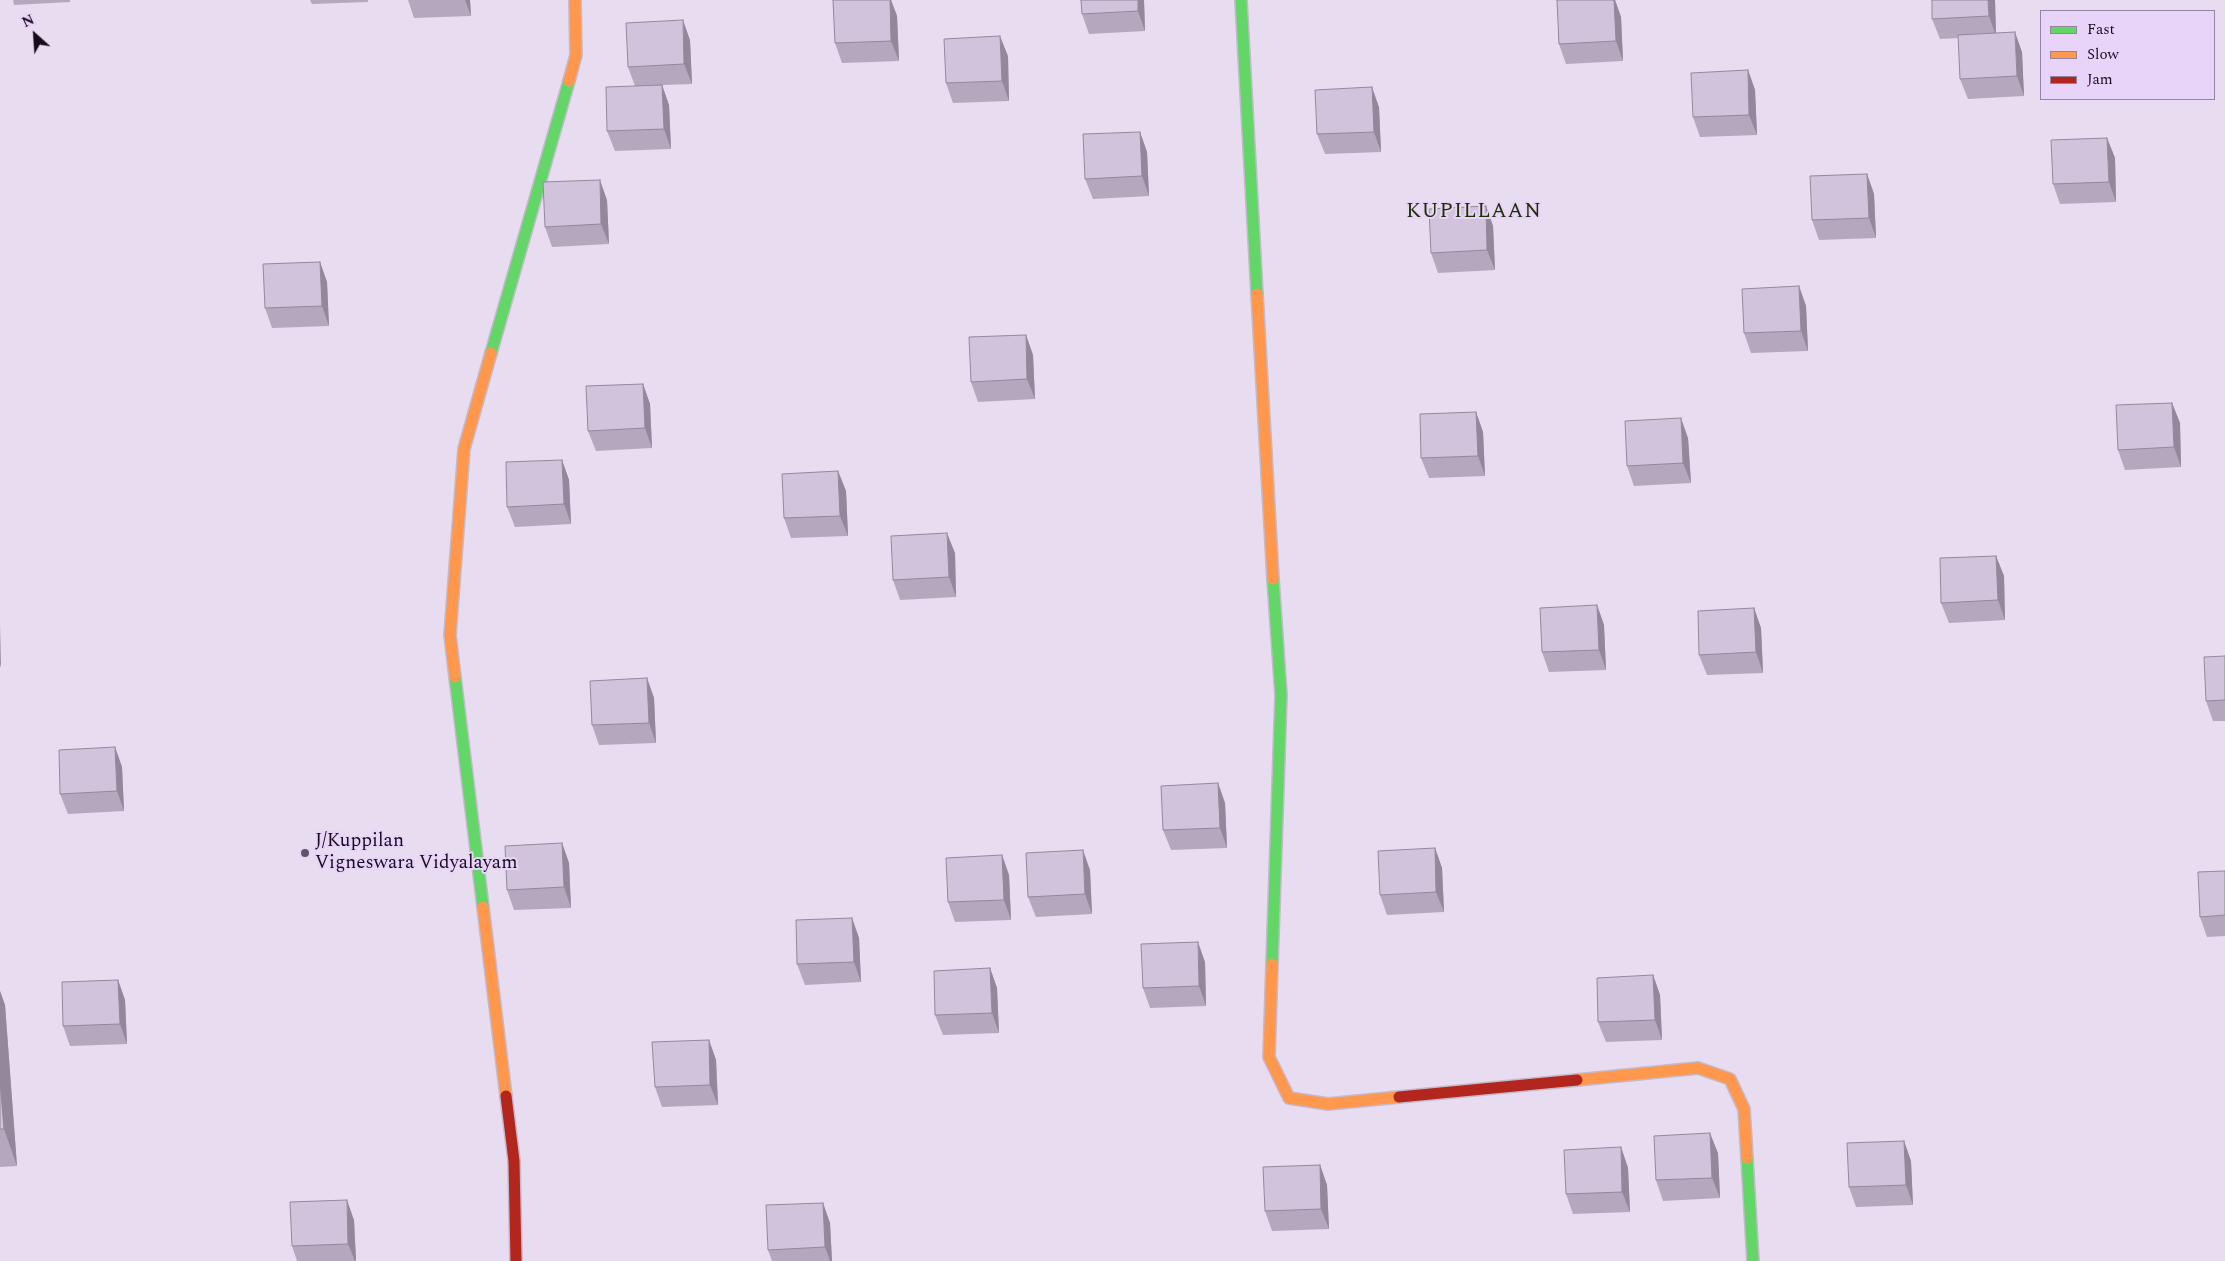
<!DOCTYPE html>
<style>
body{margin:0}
#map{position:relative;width:2225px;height:1261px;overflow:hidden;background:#e8dcf1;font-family:Spectral,serif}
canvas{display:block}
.legend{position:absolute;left:2040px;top:10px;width:175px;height:90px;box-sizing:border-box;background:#e9d4f9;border:1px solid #9584a1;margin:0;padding:6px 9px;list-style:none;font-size:15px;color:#160c1c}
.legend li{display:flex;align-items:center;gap:10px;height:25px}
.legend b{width:25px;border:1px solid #9584a1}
.north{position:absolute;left:10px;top:10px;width:50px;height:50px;-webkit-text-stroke:4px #e9d4f9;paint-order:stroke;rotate:334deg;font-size:14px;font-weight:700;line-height:20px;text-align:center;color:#160c1c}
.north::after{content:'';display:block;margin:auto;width:18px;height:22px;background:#160c1c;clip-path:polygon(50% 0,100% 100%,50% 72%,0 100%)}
</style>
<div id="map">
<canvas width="2225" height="1261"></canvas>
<ul class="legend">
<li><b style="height:6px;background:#63d668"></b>Fast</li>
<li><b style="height:6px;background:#ff974d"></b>Slow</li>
<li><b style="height:6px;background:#b3261e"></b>Jam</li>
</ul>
<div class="north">N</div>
</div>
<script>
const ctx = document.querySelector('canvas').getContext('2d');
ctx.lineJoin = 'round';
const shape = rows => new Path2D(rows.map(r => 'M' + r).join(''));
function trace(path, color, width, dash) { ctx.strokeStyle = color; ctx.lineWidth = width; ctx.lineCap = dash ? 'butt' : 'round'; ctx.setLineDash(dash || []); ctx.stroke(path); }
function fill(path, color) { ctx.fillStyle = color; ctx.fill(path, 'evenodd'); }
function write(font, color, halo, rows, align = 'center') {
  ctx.font = font + ' Spectral,serif'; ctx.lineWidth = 4; ctx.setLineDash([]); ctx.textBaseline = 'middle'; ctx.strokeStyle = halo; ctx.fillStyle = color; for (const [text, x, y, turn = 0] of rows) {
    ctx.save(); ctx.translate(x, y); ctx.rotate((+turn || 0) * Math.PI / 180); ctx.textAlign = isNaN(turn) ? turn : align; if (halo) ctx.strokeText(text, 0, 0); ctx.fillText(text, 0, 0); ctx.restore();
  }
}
const fast = shape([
 [1241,0,1257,294],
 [491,353,569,81],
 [455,677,483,907],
 [1272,964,1281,695,1273,579],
 [1747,1158,1753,1261]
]);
const slow = shape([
 [569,81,576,55,575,0],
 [1257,294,1273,579],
 [455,677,450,635,464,449,491,353],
 [483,907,506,1096],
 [1272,964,1269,1057,1289,1098,1328,1104,1399,1097],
 [1577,1080,1698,1068,1730,1079,1744,1109,1747,1158]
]);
const jam = shape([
 [506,1096,514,1161,516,1261],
 [1399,1097,1577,1080]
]);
trace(fast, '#c4bacc', 14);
trace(slow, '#c4bacc', 14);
trace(jam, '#c4bacc', 14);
trace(fast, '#63d668', 11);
trace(slow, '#ff974d', 11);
trace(jam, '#b3261e', 11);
fill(shape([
 [13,0,70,0,70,2,14,5],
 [310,0,368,0,368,2,312,4],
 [408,0,470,0,471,16,414,18],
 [833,0,891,0,897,16,899,61,842,63,835,43],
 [1081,0,1144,0,1145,31,1089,34,1082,14],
 [1557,0,1615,0,1621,17,1623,61,1566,64,1559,44],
 [1995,0,1996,33,2022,52,2024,96,1968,99,1960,79,1959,38,1940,39,1932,19],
 [690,40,692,84,662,85,669,105,671,149,615,151,607,131,635,86,628,67],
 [1008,56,1009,101,953,103,946,83],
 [1748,70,1755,90,1757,135,1700,137,1693,117],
 [1379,107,1381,152,1325,154,1317,134],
 [1140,132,1147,152,1149,196,1093,199,1085,179],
 [2107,138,2115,158,2116,202,2060,204,2053,184],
 [1867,174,1874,194,1876,238,1819,240,1812,220],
 [607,200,609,244,552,247,545,227],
 [1486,206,1493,226,1495,270,1438,273,1431,253],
 [320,262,327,282,329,326,272,328,265,308],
 [1799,286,1806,306,1808,351,1751,353,1744,333],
 [1026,335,1033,355,1035,399,978,402,971,382],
 [643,384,650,404,652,448,596,451,588,431],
 [2172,403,2180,423,2181,467,2125,470,2118,450],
 [1476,412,1483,432,1485,476,1429,478,1421,458],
 [1688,438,1691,483,1634,486,1627,466],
 [562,460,569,480,571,524,515,527,507,507],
 [838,471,846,491,848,536,791,538,784,518],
 [955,553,956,597,900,600,893,580],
 [1996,556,2004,576,2005,620,1949,623,1941,603],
 [1597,605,1604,625,1606,670,1549,672,1542,652],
 [1754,608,1761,628,1763,673,1707,675,1699,655],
 [2225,656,2225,721,2213,721,2206,701],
 [647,678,654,698,656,743,599,745,592,725],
 [115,747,122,767,124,811,68,814,60,794],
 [1218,783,1225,803,1227,848,1171,850,1163,830],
 [562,843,569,863,571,908,514,910,507,890],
 [1435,848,1442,868,1444,912,1387,915,1380,895],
 [1002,855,1009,875,1011,920,955,922,948,902],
 [1090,870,1092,914,1036,917,1028,897],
 [2225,871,2225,936,2207,937,2200,917],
 [852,918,859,938,861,982,805,985,797,964],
 [1205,962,1206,1006,1150,1008,1143,988],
 [990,968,997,988,999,1033,943,1035,935,1015],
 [1653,975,1660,995,1662,1040,1606,1042,1598,1022],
 [118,980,125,1000,127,1044,70,1046,63,1026],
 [0,991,5,1005,17,1166,0,1167],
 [709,1040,716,1060,718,1105,662,1107,655,1087],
 [1904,1141,1911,1161,1913,1205,1856,1207,1849,1187],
 [1621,1147,1628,1168,1630,1212,1573,1214,1566,1194],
 [1718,1153,1720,1198,1663,1201,1656,1180],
 [1320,1165,1327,1185,1329,1229,1272,1231,1265,1211],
 [823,1203,830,1223,832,1261,772,1261,768,1250],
 [354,1220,356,1261,297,1261,292,1246]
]), '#b5a8be');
fill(shape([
 [465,0,470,0,471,16],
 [890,0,891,0,897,16,899,61,891,41],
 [1138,0,1144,0,1145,31,1138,11],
 [1614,0,1615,0,1621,17,1623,61,1616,41],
 [1988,0,1995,0,1996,36,1989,16],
 [683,20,690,40,692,84,684,64],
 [2015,32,2022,52,2024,96,2017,76],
 [1000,36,1008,56,1009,101,1002,81],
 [1748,70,1755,90,1757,135,1749,115],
 [662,85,669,105,671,149,664,129],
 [1372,87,1379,107,1381,152,1374,132],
 [1140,132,1147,152,1149,196,1142,176],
 [2107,138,2115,158,2116,202,2109,182],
 [1867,174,1874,194,1876,238,1869,218],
 [600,180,607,200,609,244,601,224],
 [1486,206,1493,226,1495,270,1487,250],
 [320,262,327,282,329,326,322,306],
 [1799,286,1806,306,1808,351,1801,331],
 [1026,335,1033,355,1035,399,1027,379],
 [643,384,650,404,652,448,645,428],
 [2172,403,2180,423,2181,467,2174,447],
 [1476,412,1483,432,1485,476,1478,456],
 [1681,418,1688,438,1691,483,1683,463],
 [562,460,569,480,571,524,564,504],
 [838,471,846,491,848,536,840,516],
 [947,533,955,553,956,597,949,577],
 [1996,556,2004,576,2005,620,1998,600],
 [1597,605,1604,625,1606,670,1599,650],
 [1754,608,1761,628,1763,673,1756,652],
 [0,624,1,668,0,664],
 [647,678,654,698,656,743,649,723],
 [115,747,122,767,124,811,117,791],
 [1218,783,1225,803,1227,848,1220,828],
 [562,843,569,863,571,908,564,887],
 [1435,848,1442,868,1444,912,1436,892],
 [1083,850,1090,870,1092,914,1085,894],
 [1002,855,1009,875,1011,920,1004,900],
 [852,918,859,938,861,982,854,962],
 [1198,942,1205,962,1206,1006,1199,986],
 [990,968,997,988,999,1033,992,1013],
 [1653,975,1660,995,1662,1040,1655,1020],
 [118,980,125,1000,127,1044,120,1024],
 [0,991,5,1005,17,1166,4,1129,0,1081],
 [709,1040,716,1060,718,1105,710,1085],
 [1710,1133,1718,1153,1720,1198,1712,1178],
 [1904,1141,1911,1161,1913,1205,1906,1185],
 [1621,1147,1628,1168,1630,1212,1622,1192],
 [1320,1165,1327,1185,1329,1229,1321,1209],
 [347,1200,354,1220,356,1261,355,1261,348,1244],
 [823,1203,830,1223,832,1261,830,1261,825,1247]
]), '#93889b');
const building = shape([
 [833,0,890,0,891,41,835,43,833,0],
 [1081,0,1138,0,1138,11,1082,14,1081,0],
 [1557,0,1614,0,1616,41,1559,44,1557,0],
 [1932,0,1988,0,1989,16,1932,19,1932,0],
 [683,20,684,64,628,67,626,23,683,20],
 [2015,32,2017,76,1960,79,1958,35,2015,32],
 [1000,36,1002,81,946,83,944,39,1000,36],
 [1748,70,1749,115,1693,117,1691,73,1748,70],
 [662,85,664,129,607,131,606,87,662,85],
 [1372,87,1374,132,1317,134,1315,90,1372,87],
 [1140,132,1142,176,1085,179,1083,134,1140,132],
 [2107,138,2109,182,2053,184,2051,140,2107,138],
 [1867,174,1869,218,1812,220,1810,176,1867,174],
 [600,180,601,224,545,227,543,182,600,180],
 [1486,206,1487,250,1431,253,1429,209,1486,206],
 [320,262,322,306,265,308,263,264,320,262],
 [1799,286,1801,331,1744,333,1742,289,1799,286],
 [1026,335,1027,379,971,382,969,337,1026,335],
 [643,384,645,428,588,431,586,386,643,384],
 [2172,403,2174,447,2118,450,2116,405,2172,403],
 [1476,412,1478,456,1421,458,1420,414,1476,412],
 [1681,418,1683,463,1627,466,1625,421,1681,418],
 [562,460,564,504,507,507,506,462,562,460],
 [838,471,840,516,784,518,782,474,838,471],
 [947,533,949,577,893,580,891,536,947,533],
 [1996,556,1998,600,1941,603,1940,558,1996,556],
 [1597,605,1599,650,1542,652,1540,608,1597,605],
 [1754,608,1756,652,1699,655,1698,611,1754,608],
 [2225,656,2225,700,2206,701,2204,657,2225,656],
 [647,678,649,723,592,725,590,681,647,678],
 [115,747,117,791,60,794,59,750,115,747],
 [1218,783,1220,828,1163,830,1161,786,1218,783],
 [562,843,564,887,507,890,505,846,562,843],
 [1435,848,1436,892,1380,895,1378,851,1435,848],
 [1083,850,1085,894,1028,897,1026,853,1083,850],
 [1002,855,1004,900,948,902,946,858,1002,855],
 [2225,871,2225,915,2200,917,2198,872,2225,871],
 [852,918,854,962,797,964,796,920,852,918],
 [1198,942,1199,986,1143,988,1141,944,1198,942],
 [990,968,992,1013,935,1015,934,971,990,968],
 [1653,975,1655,1020,1598,1022,1597,978,1653,975],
 [118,980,120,1024,63,1026,62,982,118,980],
 [709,1040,710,1085,655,1087,652,1042,709,1040],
 [0,1081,4,1129,0,1129,0,1081],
 [1710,1133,1712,1178,1656,1180,1654,1136,1710,1133],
 [1904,1141,1906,1185,1849,1187,1847,1143,1904,1141],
 [1621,1147,1622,1192,1566,1194,1564,1150,1621,1147],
 [1320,1165,1321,1209,1265,1211,1263,1167,1320,1165],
 [347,1200,348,1244,292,1246,290,1202,347,1200],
 [823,1203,825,1247,768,1250,766,1205,823,1203]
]);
fill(building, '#d2c3dd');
trace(building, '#93889b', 1);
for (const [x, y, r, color] of [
 [305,853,5,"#605567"]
]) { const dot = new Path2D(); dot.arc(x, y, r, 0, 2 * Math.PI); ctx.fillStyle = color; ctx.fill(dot); trace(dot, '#e9d4f9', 2); }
write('19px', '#160c1c', '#e9d4f9', [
 ["J/Kuppilan",315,842],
 ["Vigneswara Vidyalayam",315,864]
], 'left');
ctx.letterSpacing = '1px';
write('21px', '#1c3100', '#e9d4f9', [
 ["KUPILLAAN",1474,213]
]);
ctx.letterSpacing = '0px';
</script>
